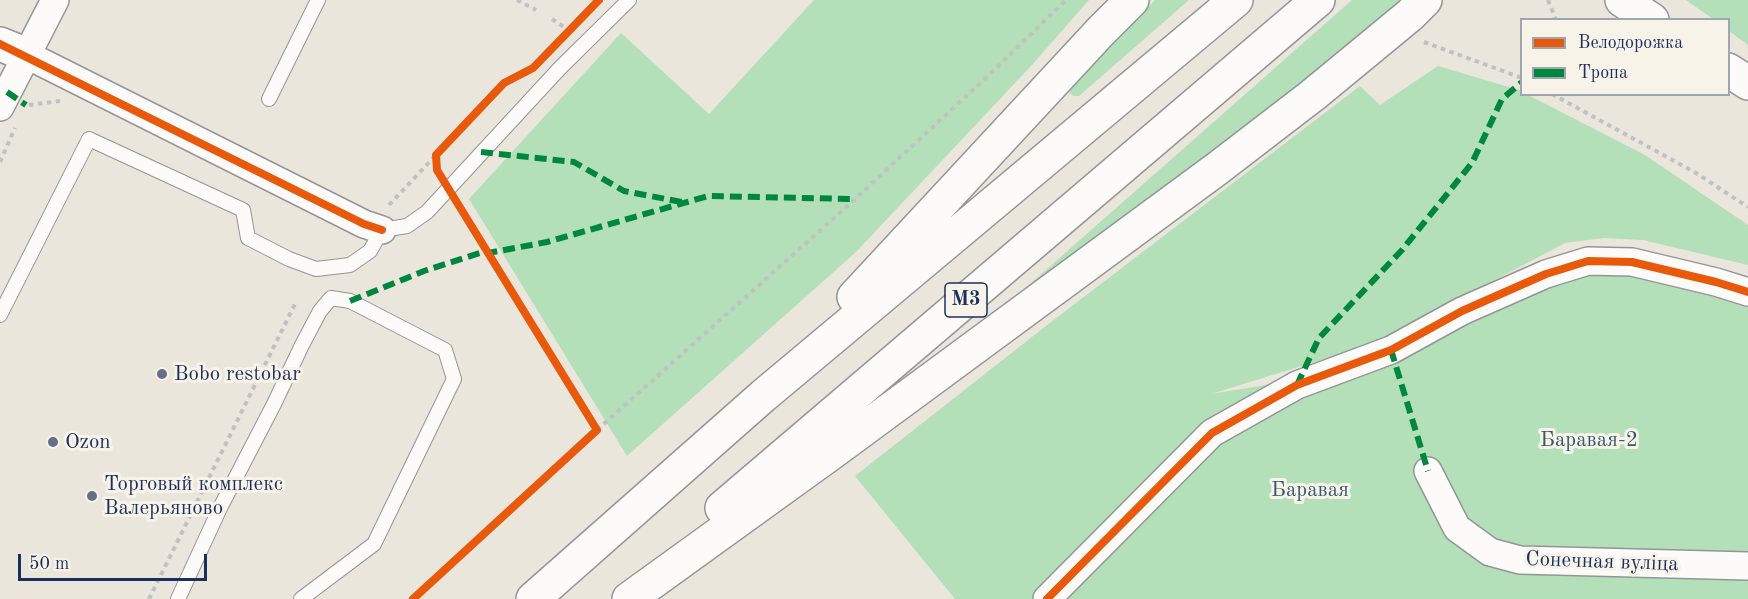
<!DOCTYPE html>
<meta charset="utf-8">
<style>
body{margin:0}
#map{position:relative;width:1748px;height:599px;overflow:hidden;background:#ebe6db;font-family:"Old Standard TT",serif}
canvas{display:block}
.legend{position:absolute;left:1520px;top:18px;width:210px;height:78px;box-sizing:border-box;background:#f7f3e8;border:2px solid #9fa5b1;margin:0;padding:8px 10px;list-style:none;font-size:18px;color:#1b2f5e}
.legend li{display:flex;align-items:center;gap:12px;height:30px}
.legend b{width:30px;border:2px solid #9fa5b1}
.scale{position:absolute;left:18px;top:554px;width:189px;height:27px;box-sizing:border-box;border:3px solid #1b2f5e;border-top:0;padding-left:8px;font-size:18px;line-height:21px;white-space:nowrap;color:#1b2f5e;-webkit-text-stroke:4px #f7f3e8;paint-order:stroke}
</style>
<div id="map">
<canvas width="1748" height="599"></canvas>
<ul class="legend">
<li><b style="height:8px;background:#e8590c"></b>Велодорожка</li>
<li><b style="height:8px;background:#00873e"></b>Тропа</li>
</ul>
<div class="scale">50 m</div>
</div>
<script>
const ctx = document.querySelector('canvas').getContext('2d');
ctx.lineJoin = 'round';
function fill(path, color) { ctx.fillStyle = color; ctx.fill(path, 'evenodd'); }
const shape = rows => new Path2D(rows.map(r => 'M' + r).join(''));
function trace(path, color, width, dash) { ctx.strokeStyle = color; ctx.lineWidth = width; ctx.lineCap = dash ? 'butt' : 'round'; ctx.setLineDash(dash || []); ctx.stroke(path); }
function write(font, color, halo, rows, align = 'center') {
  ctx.font = font + ' "Old Standard TT",serif'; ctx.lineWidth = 6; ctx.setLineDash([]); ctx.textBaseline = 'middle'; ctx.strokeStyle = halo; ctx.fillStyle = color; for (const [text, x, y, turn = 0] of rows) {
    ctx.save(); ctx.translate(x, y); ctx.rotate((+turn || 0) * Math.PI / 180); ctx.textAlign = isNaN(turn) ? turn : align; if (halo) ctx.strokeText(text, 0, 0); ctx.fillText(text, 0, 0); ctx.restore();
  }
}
fill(shape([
 [814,0,1089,0,1031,66,856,252,627,456,469,199,621,33,709,114],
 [1155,0,1189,0,1079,96,1073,96,1069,92,1072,86],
 [1352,0,1401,0,1310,81,997,313],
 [1686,0,1748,0,1748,45,1729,31,1728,20,1713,19],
 [1438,66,1519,90,1521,91,1522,94,1528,95,1645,155,1748,225,1748,265,1643,240,1604,238,1565,243,1376,343,1211,394,1380,366,1547,283,1585,274,1630,272,1748,301,1748,599,955,599,855,476,1051,322,1360,86,1380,105]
]), '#b3dfb9');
const lane = shape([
 [269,99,318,0],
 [0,315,89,139,243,210,248,238,289,259,316,269,350,265,370,251,382,230,407,226,427,212,560,68,629,0],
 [178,599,220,508,274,404,302,345,320,311,331,298,350,301,445,350,454,379,374,544,301,599]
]);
const street = shape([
 [27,55,364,224,382,230],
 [0,107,55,0],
 [1428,471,1457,528,1490,552,1520,560,1748,566],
 [1047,599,1212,433,1297,385,1391,350,1462,311,1546,274,1588,261,1632,262,1716,282,1748,292]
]);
const secondary = shape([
 [0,44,27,55]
]);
const primary = shape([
 [1622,0,1652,20],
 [1728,70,1748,83]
]);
const highway = shape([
 [854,297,1101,31,1132,0],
 [722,508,1318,0],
 [533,599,763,396,1236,0],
 [629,599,834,451,1218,168,1313,95,1410,15,1425,0]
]);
trace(lane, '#949597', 16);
trace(street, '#949597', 30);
trace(secondary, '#949597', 36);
trace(primary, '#949597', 36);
trace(highway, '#949597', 36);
trace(shape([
 [517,0,536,10],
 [1548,0,1556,20],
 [552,19,570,31],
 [1424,42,1522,78],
 [1552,94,1696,173,1748,207],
 [29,105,60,101],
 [0,162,15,128],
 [389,205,436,155],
 [597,430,855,199,989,75,1066,0],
 [149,599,296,302]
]), '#c0c1c3', 4, [4.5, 4.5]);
trace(lane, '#fcfbfa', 14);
trace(street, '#fcfbfa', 27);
trace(secondary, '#fcfbfa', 33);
trace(primary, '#fcfbfa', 33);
trace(highway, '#fcfbfa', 33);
trace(shape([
 [7,92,26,105],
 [481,152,574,162,624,191,682,202],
 [350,301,424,271,480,253,488,253,547,242,708,196,855,199],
 [1391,350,1428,471],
 [1297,385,1319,338,1402,250,1472,163,1502,99,1522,82]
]), '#00873e', 6, [12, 6]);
trace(shape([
 [0,44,364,224,382,230],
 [413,599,597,430,437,170,436,155,504,83,533,68,599,0],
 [1047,599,1212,433,1297,385,1391,350,1462,311,1546,274,1588,261,1632,262,1716,282,1748,292]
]), '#e8590c', 8);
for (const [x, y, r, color] of [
 [162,374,6,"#646f8a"],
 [53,442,6,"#646f8a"],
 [92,496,6,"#646f8a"]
]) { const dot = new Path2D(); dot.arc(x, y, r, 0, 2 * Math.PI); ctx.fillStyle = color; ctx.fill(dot); trace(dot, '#f7f3e8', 2); }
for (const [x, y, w] of [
 [966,300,42]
]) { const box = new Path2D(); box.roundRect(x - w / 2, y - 17, w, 34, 4.5); ctx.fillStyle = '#f7f3e8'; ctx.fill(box); trace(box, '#1b2f5e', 1.5); }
write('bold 20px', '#1b2f5e', null, [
 ["М3",966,300]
]);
write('21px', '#1b2f5e', '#f7f3e8', [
 ["Bobo restobar",174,374],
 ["Ozon",65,442],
 ["Торговый комплекс",104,484],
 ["Валерьяново",104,508]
], 'left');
write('21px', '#365a6e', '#f7f3e8', [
 ["Баравая-2",1589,440],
 ["Баравая",1310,490]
]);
write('21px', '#1b2f5e', '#f7f3e8', [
 ["Сонечная вуліца",1602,562,2]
]);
</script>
